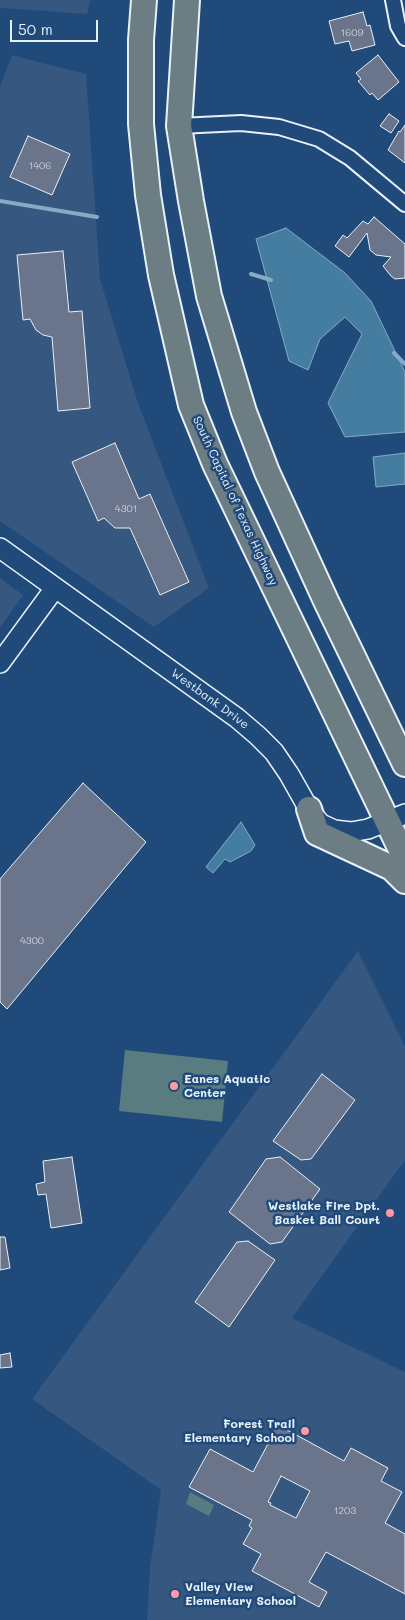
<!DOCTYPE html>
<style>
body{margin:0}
#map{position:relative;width:405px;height:1620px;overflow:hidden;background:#1f4a7a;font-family:Mali,sans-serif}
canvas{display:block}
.scale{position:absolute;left:10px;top:20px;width:88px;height:22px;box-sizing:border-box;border:2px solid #e8f1f8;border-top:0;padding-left:6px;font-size:15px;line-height:18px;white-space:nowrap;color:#e8f1f8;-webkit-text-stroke:4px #1f4a7a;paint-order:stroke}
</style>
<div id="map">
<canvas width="405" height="1620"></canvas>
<div class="scale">50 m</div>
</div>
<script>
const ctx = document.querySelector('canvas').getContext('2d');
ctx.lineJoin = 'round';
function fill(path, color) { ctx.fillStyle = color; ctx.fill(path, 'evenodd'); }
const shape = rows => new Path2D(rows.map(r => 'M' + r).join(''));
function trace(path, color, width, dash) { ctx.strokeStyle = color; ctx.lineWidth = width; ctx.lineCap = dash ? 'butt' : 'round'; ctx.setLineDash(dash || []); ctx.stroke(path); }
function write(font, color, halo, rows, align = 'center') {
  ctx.font = font + ' Mali,sans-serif'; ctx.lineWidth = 5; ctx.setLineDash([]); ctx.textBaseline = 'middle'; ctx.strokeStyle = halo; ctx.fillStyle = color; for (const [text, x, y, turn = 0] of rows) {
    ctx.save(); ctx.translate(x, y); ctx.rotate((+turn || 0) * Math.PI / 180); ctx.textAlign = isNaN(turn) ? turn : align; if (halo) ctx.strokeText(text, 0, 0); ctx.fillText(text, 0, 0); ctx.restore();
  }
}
fill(shape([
 [0,0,90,0,87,14,0,8],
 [12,55,86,74,100,279,138,403,209,588,154,627,0,521,0,87],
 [0,578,23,595,0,628],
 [358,951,405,1047,405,1160,292,1318,405,1372,405,1620,147,1620,150,1568,161,1490,32,1399]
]), '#36577f');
fill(shape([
 [125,1050,228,1061,222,1122,119,1111],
 [190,1492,214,1505,209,1516,186,1504]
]), '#597c81');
const water = shape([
 [286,228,345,273,371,301,405,372,405,432,345,437,328,403,362,334,345,317,320,339,308,370,289,361,256,239,286,228],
 [405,453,405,484,376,487,373,457,405,453],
 [241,822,255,845,251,851,230,862,225,859,213,873,206,867,241,822]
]);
fill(water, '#457da1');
trace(water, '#86abc4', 1);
trace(shape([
 [0,201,97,217],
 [251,274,271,280],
 [394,353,405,364]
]), '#86abc4', 4);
const building = shape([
 [363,12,367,26,370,25,375,45,352,51,349,41,335,44,329,21,363,12],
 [378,55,399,82,378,100,372,93,370,95,358,81,361,79,356,73,378,55],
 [389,114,399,121,391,133,380,126,389,114],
 [405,125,405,163,388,150,399,131,400,132,405,125],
 [28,136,70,154,52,195,10,177,28,136],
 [374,217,405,244,405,278,395,279,391,276,383,266,391,257,376,255,370,250,367,233,349,257,335,246,343,235,347,238,363,221,368,224,374,217],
 [63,251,69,312,82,311,90,408,58,411,52,337,43,335,36,330,30,319,23,320,17,255,63,251],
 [115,443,139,499,150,494,189,582,160,595,130,528,115,528,104,518,98,521,72,462,115,443],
 [83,783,146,842,7,1009,0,1002,0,879,83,783],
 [322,1074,355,1100,311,1159,301,1160,273,1141,322,1074],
 [72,1157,82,1223,51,1228,46,1194,38,1195,36,1184,45,1182,43,1161,72,1157],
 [280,1157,320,1189,282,1242,270,1244,229,1212,266,1159,280,1157],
 [0,1237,5,1237,10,1268,0,1270,0,1237],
 [248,1241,275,1260,229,1327,195,1302,237,1242,248,1241],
 [10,1353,12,1367,0,1368,0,1355,10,1353],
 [278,1425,344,1461,351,1448,388,1468,381,1481,402,1492,385,1523,405,1534,405,1594,326,1552,309,1582,327,1592,319,1607,252,1571,261,1554,243,1544,252,1528,249,1526,252,1520,189,1487,210,1449,253,1472,278,1425],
 [281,1476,310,1491,296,1518,270,1505,271,1503,268,1502,281,1476]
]);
fill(building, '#6a748a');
trace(building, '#e8f1f8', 1);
const street = shape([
 [393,0,398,26,405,38],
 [179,126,241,123,279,127,319,139,350,158,405,204]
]);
const secondary = shape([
 [0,548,237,718,258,736,274,752,289,774,311,813,321,824,334,830,351,832,368,829,405,814],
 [0,663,55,588]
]);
const highway = shape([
 [144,0,141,40,141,124,148,195,161,275,191,405,215,464,405,858],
 [187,0,179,126,191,201,209,296,244,412,267,472,326,601,405,764],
 [309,809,317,833,392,868,405,881]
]);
trace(street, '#e8f1f8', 18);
trace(secondary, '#e8f1f8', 22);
trace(highway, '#e8f1f8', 28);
trace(street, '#1f4a7a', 14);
trace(secondary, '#1f4a7a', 19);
trace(highway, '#6c7e84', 24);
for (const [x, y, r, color] of [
 [174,1086,5,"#ff9aa2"],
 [390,1213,5,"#ff9aa2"],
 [305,1431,5,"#ff9aa2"],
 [175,1594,5,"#ff9aa2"]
]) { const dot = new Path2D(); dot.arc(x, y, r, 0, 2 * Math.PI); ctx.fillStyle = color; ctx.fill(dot); trace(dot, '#1f4a7a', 2); }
write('10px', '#c8d2dc', null, [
 ["1609",352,33],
 ["1406",40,166],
 ["4301",126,509],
 ["4300",32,941],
 ["1203",345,1511]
]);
write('12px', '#e8f1f8', '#1f4a7a', [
 ["South Capital of Texas Highway",235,501,65],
 ["Westbank Drive",210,699,36]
]);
write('bold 12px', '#e8f1f8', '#1f4a7a', [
 ["Eanes Aquatic",184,1079],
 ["Center",184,1093],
 ["Westlake Fire Dpt.",380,1206,"right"],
 ["Basket Ball Court",380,1220,"right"],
 ["Forest Trail",295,1424,"right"],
 ["Elementary School",295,1438,"right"],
 ["Valley View",185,1587],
 ["Elementary School",185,1601]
], 'left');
</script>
